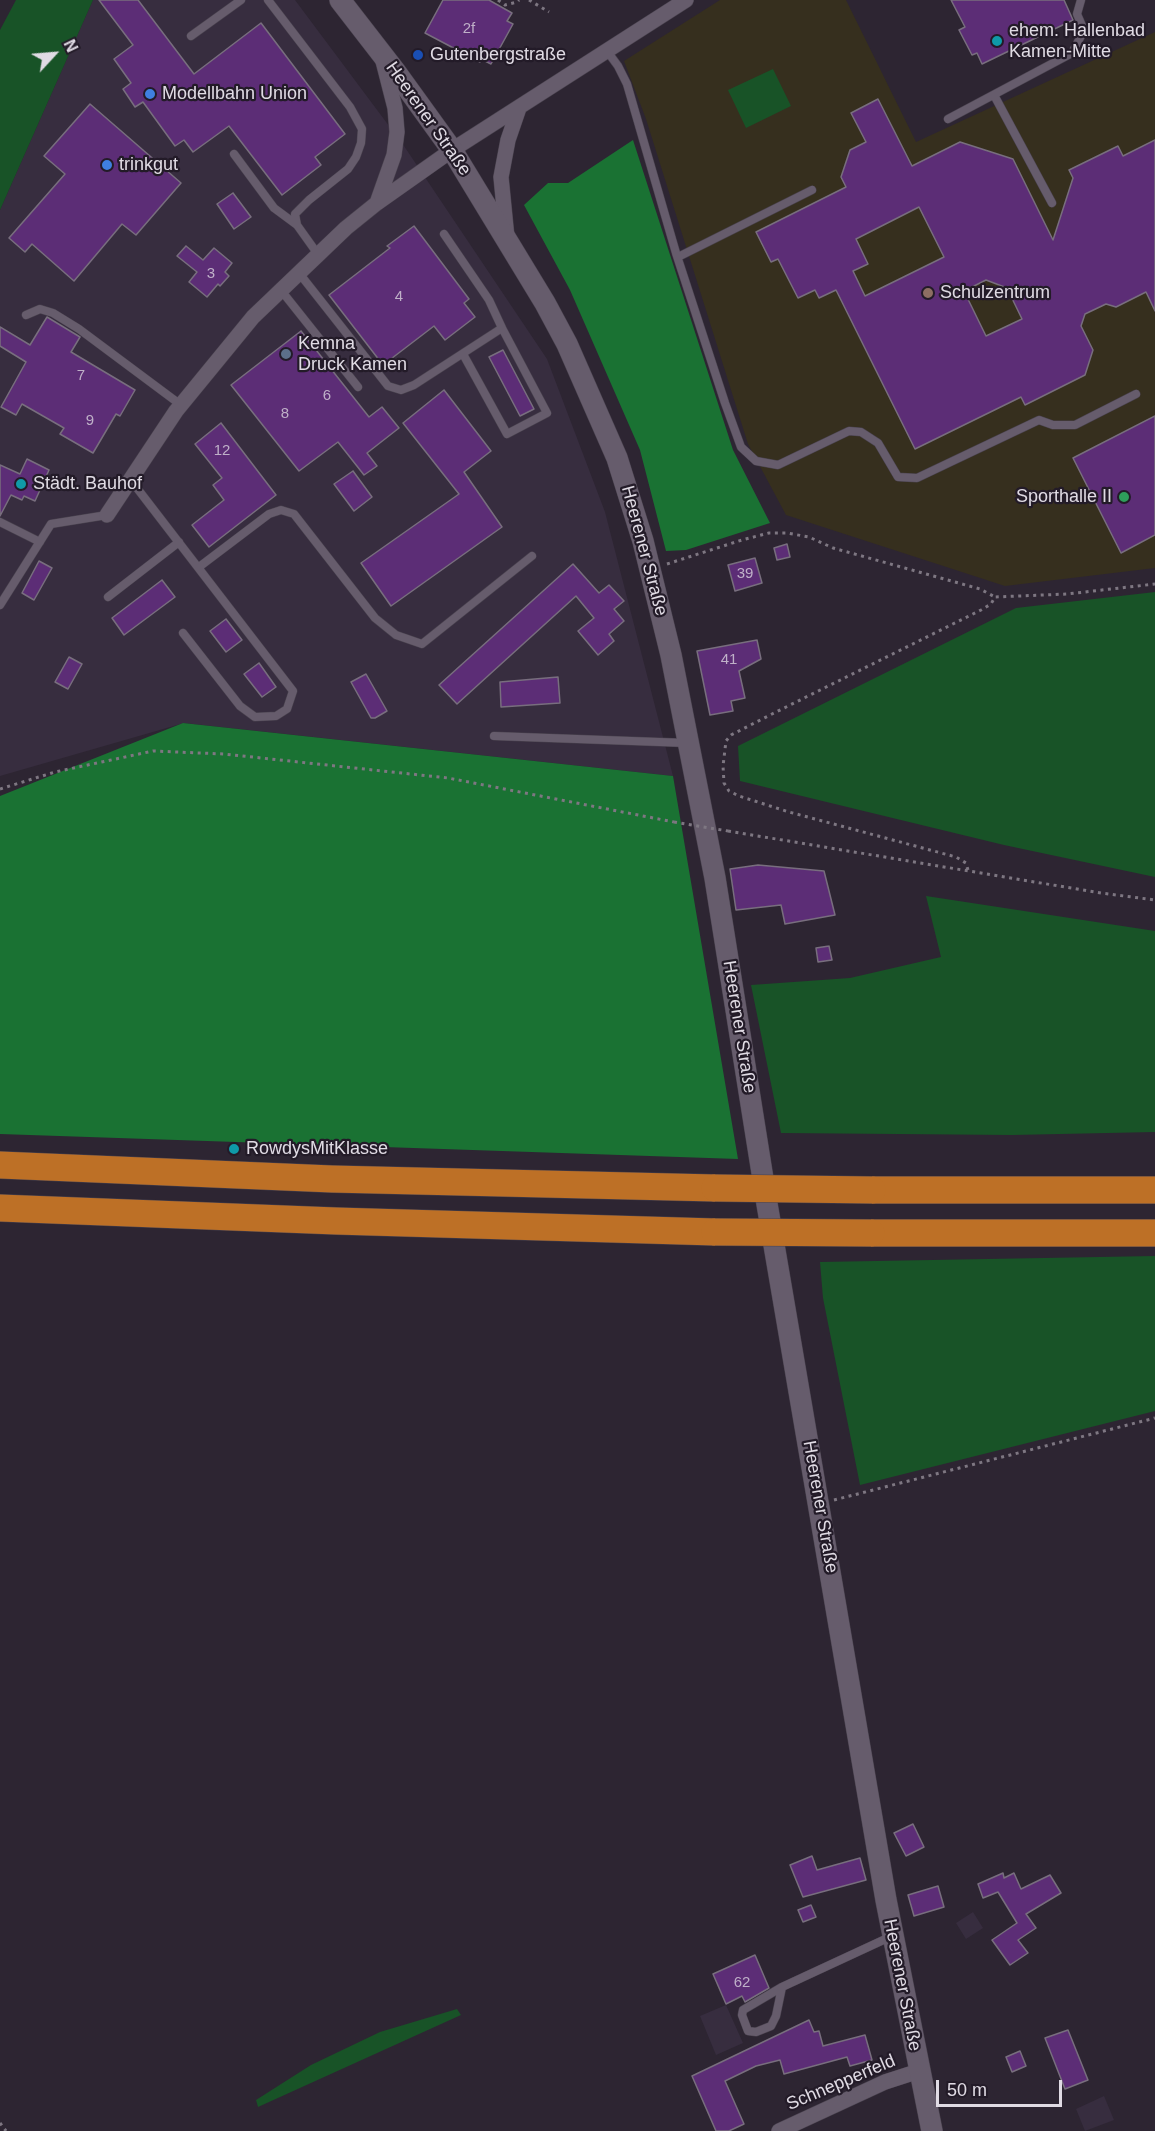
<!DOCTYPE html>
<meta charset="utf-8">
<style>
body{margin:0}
#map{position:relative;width:1155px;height:2131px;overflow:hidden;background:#2d2532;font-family:Arial,sans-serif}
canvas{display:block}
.north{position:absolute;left:24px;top:24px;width:60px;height:60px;-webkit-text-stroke:4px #231b28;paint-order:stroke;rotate:64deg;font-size:16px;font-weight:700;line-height:24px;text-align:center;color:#e0dbe4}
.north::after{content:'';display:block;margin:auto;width:21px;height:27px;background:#e0dbe4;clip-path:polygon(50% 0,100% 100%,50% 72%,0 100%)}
.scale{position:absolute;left:936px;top:2080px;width:126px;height:27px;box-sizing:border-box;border:3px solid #e0dbe4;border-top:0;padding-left:8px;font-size:18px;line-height:21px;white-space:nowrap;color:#e0dbe4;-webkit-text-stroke:4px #231b28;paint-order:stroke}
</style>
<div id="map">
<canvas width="1155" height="2131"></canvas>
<div class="north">N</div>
<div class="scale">50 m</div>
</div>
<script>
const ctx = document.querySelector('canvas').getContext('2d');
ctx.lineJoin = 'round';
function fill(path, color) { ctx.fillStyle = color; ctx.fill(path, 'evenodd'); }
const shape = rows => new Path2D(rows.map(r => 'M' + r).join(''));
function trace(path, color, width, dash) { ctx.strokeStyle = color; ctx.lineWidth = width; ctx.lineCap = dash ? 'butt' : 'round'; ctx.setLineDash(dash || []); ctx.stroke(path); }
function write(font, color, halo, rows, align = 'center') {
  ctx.font = font + ' Arial,sans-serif'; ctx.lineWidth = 4.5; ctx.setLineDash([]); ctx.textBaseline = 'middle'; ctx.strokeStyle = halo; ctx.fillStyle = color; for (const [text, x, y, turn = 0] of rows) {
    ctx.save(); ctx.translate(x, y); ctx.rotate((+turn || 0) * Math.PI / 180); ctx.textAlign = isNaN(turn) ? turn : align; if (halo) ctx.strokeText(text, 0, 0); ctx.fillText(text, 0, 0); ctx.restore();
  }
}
fill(shape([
 [93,0,295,0,404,146,547,359,605,512,673,776,184,723,0,776,0,210],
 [973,1912,983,1928,966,1939,956,1923],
 [726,2005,743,2043,716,2055,700,2016],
 [1104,2096,1114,2120,1085,2131,1076,2109]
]), '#372d3f');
fill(shape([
 [720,0,846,0,916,142,1155,32,1155,568,1005,586,786,515,748,444,646,119,624,61]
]), '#362f1e');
fill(shape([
 [16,0,93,0,0,210,0,30],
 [773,69,791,106,746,128,728,90],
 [1155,592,1155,877,1004,845,740,781,738,746,1016,608],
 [926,896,1155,931,1155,1132,1012,1135,781,1133,751,985,850,978,941,957],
 [1155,1256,1155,1411,860,1485,823,1298,820,1262],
 [457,2009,461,2015,258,2107,256,2100,311,2065,380,2032]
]), '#185327');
fill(shape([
 [633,140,733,450,770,523,686,550,666,551,640,450,570,290,524,205,548,183,568,183],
 [183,723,673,776,738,1159,0,1134,0,796]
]), '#1a7233');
const building = shape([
 [99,0,138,0,194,74,261,23,345,134,315,157,321,165,282,195,229,126,193,152,184,140,175,146,143,102,135,107,123,89,131,83,114,59,133,45,99,0],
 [443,0,489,0,512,13,507,21,513,24,491,64,481,59,480,62,425,33,443,0],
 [951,0,1064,0,1073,20,982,64,977,53,972,55,959,30,965,27,951,0],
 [878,99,912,166,960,142,1013,159,1053,240,1073,178,1069,170,1118,146,1123,156,1155,140,1155,311,1146,292,1116,307,1106,304,1085,314,1081,326,1093,350,1085,375,1025,405,1021,397,915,449,836,290,819,298,815,290,798,298,778,259,771,262,756,232,846,187,841,177,850,150,866,142,851,113,878,99],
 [919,207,944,257,865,296,853,271,868,264,856,239,919,207],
 [986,280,1007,288,1022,319,986,336,964,291,986,280],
 [90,104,181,183,136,235,122,224,74,281,32,244,25,252,9,238,65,174,44,156,90,104],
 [233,193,251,217,234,229,217,204,233,193],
 [414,226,469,299,464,303,475,317,445,340,434,326,383,365,329,295,390,248,387,246,414,226],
 [186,246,203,260,214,248,232,263,225,272,229,276,220,286,218,284,207,297,189,282,197,272,177,256,186,246],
 [47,317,80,337,71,352,135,390,120,416,116,414,93,453,60,434,64,428,22,404,16,415,1,407,26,362,0,346,0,327,30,345,47,317],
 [301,331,369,417,382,407,399,428,367,453,377,466,364,475,338,442,299,471,231,385,301,331],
 [503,350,534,409,520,416,489,357,503,350],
 [444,390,491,451,464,472,502,527,391,606,361,563,459,494,403,423,444,390],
 [1155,416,1155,535,1121,553,1073,458,1155,416],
 [221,423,276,495,209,547,192,525,224,500,213,485,222,478,195,444,221,423],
 [27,459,49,470,35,501,24,496,22,500,11,495,0,516,0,465,20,474,27,459],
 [353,471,372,497,354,511,334,484,353,471],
 [787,544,790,557,777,560,774,548,787,544],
 [755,558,762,583,735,591,728,565,755,558],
 [39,561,52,568,34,600,22,593,39,561],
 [573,564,599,593,609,585,624,601,614,609,624,621,609,634,614,641,598,655,578,631,594,618,576,596,457,704,439,685,573,564],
 [162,580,175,597,124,635,112,618,162,580],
 [226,619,242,640,226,652,210,631,226,619],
 [757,640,761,659,739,671,745,698,731,701,733,711,710,715,697,651,757,640],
 [69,657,82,664,68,689,55,682,69,657],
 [259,663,276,687,262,697,244,674,259,663],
 [366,674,387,711,375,718,371,718,351,682,366,674],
 [558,677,560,703,501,707,500,682,558,677],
 [758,865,824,871,835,915,785,924,781,905,736,910,730,869,758,865],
 [829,946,832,960,818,962,816,948,829,946],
 [913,1824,924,1847,906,1856,894,1833,913,1824],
 [812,1856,817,1870,860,1858,866,1880,803,1897,790,1865,812,1856],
 [1003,1873,1004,1878,1014,1873,1021,1889,1050,1875,1061,1893,1026,1914,1036,1928,1018,1940,1028,1953,1010,1965,992,1940,1017,1923,998,1892,983,1898,978,1884,1003,1873],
 [938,1886,944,1907,914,1916,908,1895,938,1886],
 [811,1905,816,1917,803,1922,798,1910,811,1905],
 [755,1955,769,1988,745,2002,742,1996,726,2004,713,1974,755,1955],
 [809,2020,814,2032,819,2031,823,2046,865,2035,872,2060,850,2066,847,2057,784,2074,780,2060,756,2066,725,2081,744,2124,729,2131,716,2131,692,2076,809,2020],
 [1068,2030,1088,2080,1065,2089,1045,2038,1068,2030],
 [1020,2051,1026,2066,1012,2072,1006,2057,1020,2051]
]);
fill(building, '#5c2d76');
trace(building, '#786e7e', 1.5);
const lane = shape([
 [268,0,350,107,362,129,361,143,356,157,348,169,309,200,295,214,297,225,317,253],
 [191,36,241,0],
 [607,51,618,66,627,84,676,253,725,403,741,447,756,461,778,465,849,431,861,432,878,443,898,477,917,478,1039,420,1053,425,1075,425,1136,394],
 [994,95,1052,203],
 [948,119,1072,53,1081,36,1083,28,1077,14,1081,0],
 [234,154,274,208,297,225],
 [678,257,812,190],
 [299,273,388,386,401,390,414,385,502,328,489,300,444,234],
 [280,289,358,387],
 [26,315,40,309,53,313,79,329,181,405],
 [463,354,507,434,547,413,502,328],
 [130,479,293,691,287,709,276,716,255,717,240,706,183,633],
 [0,522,40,542],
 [199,567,269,514,281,510,294,514,375,618,396,635,422,644,532,556],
 [108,597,179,542],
 [0,605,51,524,107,515],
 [494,736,687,743],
 [782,1987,743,2010,742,2015,748,2031,756,2032,771,2026,776,2016,782,1987,892,1936]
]);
const street = shape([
 [377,203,394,155,397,132,395,108,383,61],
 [507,238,501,177,508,140,519,108],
 [107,515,176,411,253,317,346,228,377,203,452,150,686,0],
 [779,2131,885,2082,919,2071]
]);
const secondary = shape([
 [340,0,395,71,452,150,545,303,567,344,617,458,643,541,671,655,715,878,767,1204,886,1900,932,2131]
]);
const highway = shape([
 [0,1165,332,1179,715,1188],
 [872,1190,1155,1190],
 [0,1208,336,1221,715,1232],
 [871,1233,1155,1233]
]);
trace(lane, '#4a434f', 9);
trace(street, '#4a434f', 16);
trace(secondary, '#4a434f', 22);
trace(highway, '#4a434f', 28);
trace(shape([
 [498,0,505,5,517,2,519,0],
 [529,0,549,12],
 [667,564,742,540,769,533,787,533,809,537,833,548,980,589,995,597],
 [0,789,55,772,153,751,224,754,448,778,674,822],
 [728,831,1101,893,1155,900],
 [968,870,966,863,956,857,789,812,739,796,729,791,724,783,723,766,726,741,731,735,772,714,981,610,991,604,995,597,1067,594,1155,584],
 [834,1500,1155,1418],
 [0,2123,6,2131]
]), '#7e7782', 3, [3, 4.5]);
trace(lane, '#665c6c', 8);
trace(street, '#665c6c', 15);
trace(secondary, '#665c6c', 21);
trace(highway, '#bd7026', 27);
const highwayBridge = shape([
 [715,1188,872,1190],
 [715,1232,871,1233]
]);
trace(highwayBridge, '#4a434f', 28, []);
trace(shape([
 [674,822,728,831]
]), '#7e7782', 3, [3, 4.5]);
trace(highwayBridge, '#bd7026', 27);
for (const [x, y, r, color] of [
 [997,41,6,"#0f9aa8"],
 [418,55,6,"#1a4fb4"],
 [150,94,6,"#3f7fe0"],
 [107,165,6,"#3f7fe0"],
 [928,293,6,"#8d6e63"],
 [286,354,6,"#5c6f8a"],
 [21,484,6,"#0f9aa8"],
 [1124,497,6,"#2e9e5b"],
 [234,1149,6,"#0f9aa8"]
]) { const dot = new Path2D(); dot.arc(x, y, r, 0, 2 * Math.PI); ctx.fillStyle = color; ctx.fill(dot); trace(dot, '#231b28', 2); }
write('15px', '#bfb0c8', null, [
 ["2f",469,29],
 ["3",211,274],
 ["4",399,297],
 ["7",81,376],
 ["6",327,396],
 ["8",285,414],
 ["9",90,421],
 ["12",222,451],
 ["39",745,574],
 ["41",729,660],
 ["62",742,1983]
]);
write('18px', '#e0dbe4', '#231b28', [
 ["ehem. Hallenbad",1009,31],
 ["Kamen-Mitte",1009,52],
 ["Gutenbergstraße",430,55],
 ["Modellbahn Union",162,94],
 ["trinkgut",119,165],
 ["Schulzentrum",940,293],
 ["Kemna",298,344],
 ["Druck Kamen",298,365],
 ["Städt. Bauhof",33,484],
 ["Sporthalle II",1112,497,"right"],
 ["RowdysMitKlasse",246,1149]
], 'left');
write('18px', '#e0dbe4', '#231b28', [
 ["Heerener Straße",428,119,55],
 ["Heerener Straße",644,551,75],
 ["Heerener Straße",739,1027,81],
 ["Heerener Straße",820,1507,80],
 ["Heerener Straße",902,1985,79],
 ["Schnepperfeld",841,2083,-23]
]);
</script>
